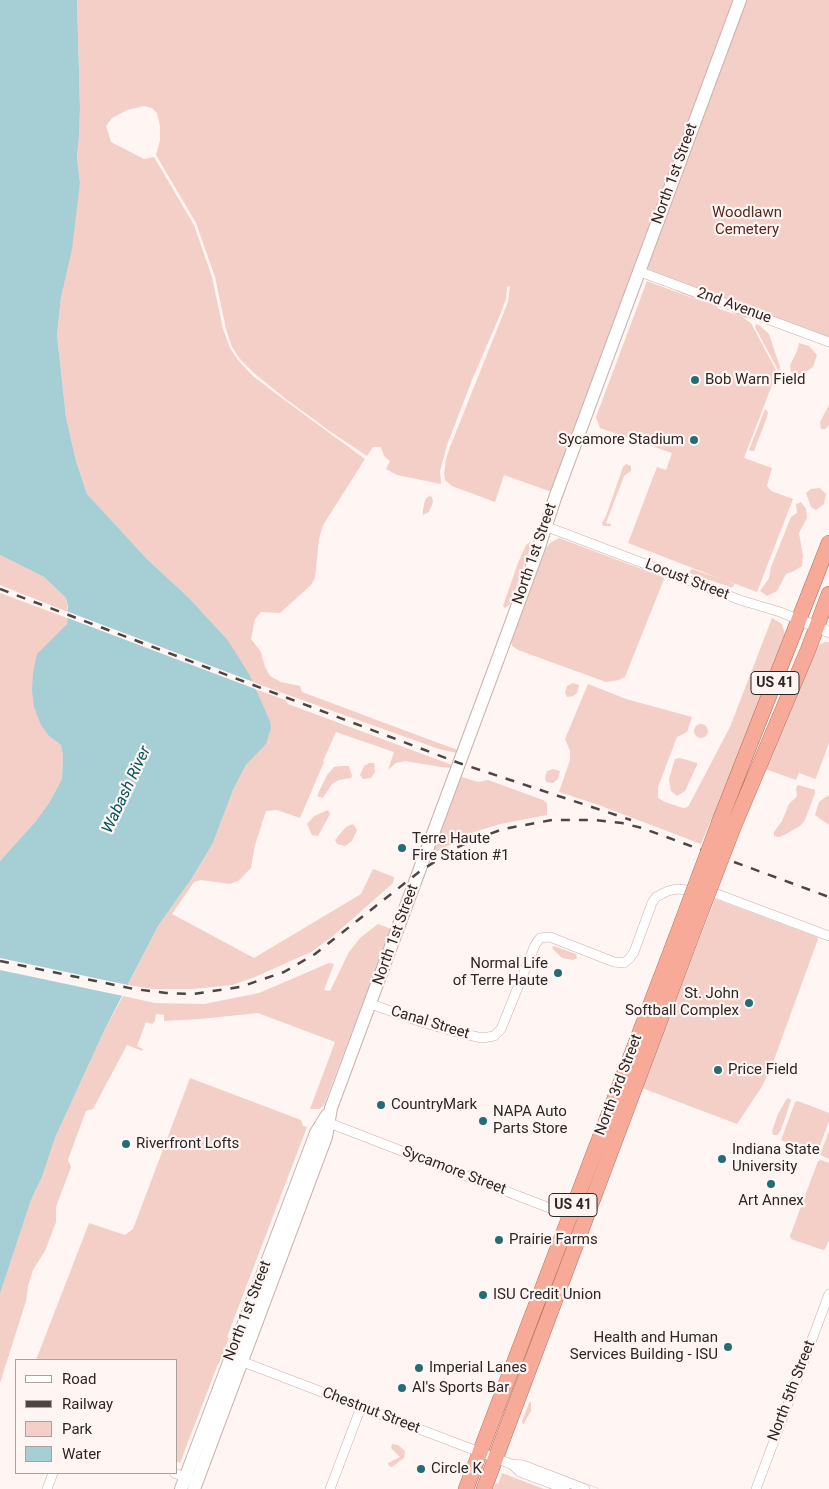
<!DOCTYPE html>
<style>
body{margin:0}
#map{position:relative;width:829px;height:1489px;overflow:hidden;background:#fff5f3;font-family:Roboto,sans-serif}
canvas{display:block}
.legend{position:absolute;left:15px;top:1359px;width:162px;height:115px;box-sizing:border-box;background:#fff5f3;border:1px solid #aba2a0;margin:0;padding:6px 9px;list-style:none;font-size:15px;color:#2e2624}
.legend li{display:flex;align-items:center;gap:10px;height:25px}
.legend b{width:25px;border:1px solid #aba2a0}
</style>
<div id="map">
<canvas width="829" height="1489"></canvas>
<ul class="legend">
<li><b style="height:6px;background:#fff"></b>Road</li>
<li><b style="height:6px;background:#4d4543"></b>Railway</li>
<li><b style="height:14px;background:#f3cfc7"></b>Park</li>
<li><b style="height:14px;background:#a6ced5"></b>Water</li>
</ul>
</div>
<script>
const ctx = document.querySelector('canvas').getContext('2d');
ctx.lineJoin = 'round';
function fill(path, color) { ctx.fillStyle = color; ctx.fill(path, 'evenodd'); }
const shape = rows => new Path2D(rows.map(r => 'M' + r).join(''));
function trace(path, color, width, dash) { ctx.strokeStyle = color; ctx.lineWidth = width; ctx.lineCap = dash ? 'butt' : 'round'; ctx.setLineDash(dash || []); ctx.stroke(path); }
function write(font, color, halo, rows, align = 'center') {
  ctx.font = font + ' Roboto,sans-serif'; ctx.lineWidth = 4.5; ctx.setLineDash([]); ctx.textBaseline = 'middle'; ctx.strokeStyle = halo; ctx.fillStyle = color; for (const [text, x, y, turn = 0] of rows) {
    ctx.save(); ctx.translate(x, y); ctx.rotate((+turn || 0) * Math.PI / 180); ctx.textAlign = isNaN(turn) ? turn : align; if (halo) ctx.strokeText(text, 0, 0); ctx.fillText(text, 0, 0); ctx.restore();
  }
}
fill(shape([
 [77,0,735,0,552,492,504,475,495,502,452,486,445,480,444,474,446,459,450,447,508,302,510,286,507,287,506,299,500,315,472,380,447,445,440,471,441,484,397,475,386,469,390,461,384,456,381,447,373,447,367,456,331,432,286,399,255,374,240,359,232,347,226,329,215,277,196,223,156,155,160,140,160,126,157,113,152,108,144,106,127,110,112,118,106,126,111,142,144,159,154,157,194,225,212,277,223,329,230,348,238,360,253,376,283,399,365,459,323,525,319,539,315,578,311,585,280,613,261,612,255,619,251,639,261,652,265,667,270,676,281,682,300,686,302,692,433,741,458,750,457,753,439,749,252,682,227,639,215,626,188,597,147,559,87,494,76,461,66,417,57,335,61,297,80,183,77,157,79,137,80,108],
 [744,0,829,0,829,339,647,269],
 [647,281,706,303,676,291,680,290,720,306,717,308,737,315,727,309,751,317,751,319,742,317,751,323,777,372,744,458,772,468,767,486,771,491,793,499,757,592,725,580,734,584,733,587,730,587,692,574,689,572,692,569,721,579,628,543,657,467,666,470,672,453,600,428,596,417],
 [756,324,759,325,769,334,780,367,778,382,775,387,774,386,778,370,755,327],
 [799,343,809,346,817,355,813,367,800,376,796,375,791,372,790,365,797,351],
 [829,405,829,425,825,429,821,429,820,422],
 [765,409,768,412,767,417,754,451,752,451,749,450],
 [626,464,631,466,631,471,624,476,606,523,611,524,611,526,603,526,602,523,606,516,623,467],
 [820,488,826,494,824,504,816,510,811,507,806,493,811,489],
 [429,496,432,497,433,502,429,512,423,515,423,510,425,500],
 [801,502,806,509,807,518,799,533,803,556,802,566,794,571,786,574,777,591,767,596,760,591,769,578,771,567,791,517,797,513,796,504],
 [559,538,663,577,664,579,625,677,619,680,606,682,518,650,512,646,511,641,546,548,550,543],
 [530,542,532,543,510,604,505,608,503,606,518,563,526,545],
 [0,555,44,577,66,598,68,612,0,585],
 [0,593,67,618,67,624,59,633,49,736,61,745,63,756,62,779,49,803,35,822,0,861],
 [772,618,782,624,785,634,713,820,711,820,701,844,596,804,559,792,570,760,570,751,565,739,588,684,626,699,692,717,687,732,677,737,658,787,658,798,665,802,683,808,688,807,730,727],
 [825,642,829,642,829,743,816,778,815,779,799,773,796,780,765,769,811,660,819,645],
 [573,683,579,685,577,693,573,696,567,697,565,693,567,686],
 [255,689,285,700,288,704,452,765,451,768,441,767,405,761,396,763,388,770,394,752,336,732,323,761,324,762,300,818,277,810,266,811,255,845,251,868,238,881,230,884,201,880,194,882,172,914,254,958,361,894,373,869,394,877,393,883,333,936,311,952,255,977,232,985,193,989,153,989,128,985,158,926,192,878,213,843,233,790,246,765,260,750,270,721],
 '694 731a7 7 0 1 1 14 0a7 7 0 1 1-14 0Z',
 [680,758,697,763,697,765,685,791,677,796,671,791,669,779,675,759],
 [369,763,374,763,375,772,371,778,363,779,360,775,364,766],
 [341,766,349,766,352,776,351,778,339,780,332,784,323,798,317,796,327,775,334,767],
 [553,769,560,771,558,779,553,783,546,782,545,777,547,771],
 [459,776,478,782,488,780,543,800,547,803,547,815,500,824,471,833,454,843,441,849,430,856],
 [798,785,815,790,815,793,805,820,800,826,786,834,779,837,774,836,774,832,782,821,789,804,797,796,796,788],
 [827,796,829,796,829,825,815,815,819,802],
 [328,810,330,814,318,836,312,835,307,824,314,816],
 [353,824,357,830,352,841,345,846,337,844,335,840,340,834,346,827],
 [715,899,817,937,818,939,771,1068,761,1088,737,1124,642,1088],
 [378,924,391,929,324,1105,319,1109,310,1109,335,1042,258,1013,200,1019,164,1021,164,1015,156,1014,155,1021,152,1024,146,1022,137,1046,143,1049,142,1051,127,1045,93,1109,86,1111,74,1143,68,1160,71,1167,56,1207,56,1222,45,1251,33,1270,28,1286,26,1301,0,1383,0,1294,31,1200,42,1177,55,1138,105,1029,123,996,155,1003,204,1004,259,993,329,963,334,964,324,990,330,991,349,952,360,938],
 [554,946,576,954,577,958,573,960,562,958,552,948],
 [190,1078,301,1120,303,1126,307,1127,227,1337,229,1338,219,1364,218,1364,180,1463,176,1461,176,1360,36,1360,89,1223,125,1235,133,1229],
 [788,1098,791,1100,781,1130,777,1135,773,1135,772,1131,778,1114,786,1100],
 [798,1101,829,1113,829,1121,818,1151,814,1153,781,1140,795,1102],
 [829,1131,829,1159,820,1155],
 [821,1160,829,1163,829,1240,825,1249,823,1250,791,1239,790,1236,818,1161],
 [531,1402,531,1411,523,1425,522,1421,529,1403],
 [392,1444,398,1445,405,1451,404,1458,392,1467,389,1466,388,1463,400,1457,391,1448],
 [528,1462,598,1488,599,1489,527,1463],
 [502,1473,544,1489,493,1489,496,1483,498,1484]
]), '#f3cfc7');
fill(shape([
 [0,0,77,0,80,108,79,137,77,157,80,183,72,249,61,297,57,335,66,417,76,461,87,494,147,559,188,597,227,639,249,674,270,721,271,728,266,744,246,765,233,790,213,843,192,878,158,926,105,1029,55,1138,42,1177,31,1200,0,1294,0,861,35,822,49,803,62,779,63,756,61,745,49,736,41,725,34,707,32,690,33,673,37,654,67,624,68,607,66,598,44,577,0,555]
]), '#a6ced5');
fill(shape([
 [66,611,256,683,258,690,65,617],
 [0,958,128,985,131,986,126,996,123,996,0,970]
]), '#fff5f3');
const minor = shape([
 [638,271,829,342],
 [545,526,740,600,780,612,800,620],
 [371,1004,421,1022,460,1033,482,1038,494,1036,501,1029,535,945,540,938,550,937,614,962,624,963,630,958,634,952,652,903,656,897,668,891,676,889,700,891,717,894,829,936],
 [324,1121,573,1217],
 [238,1360,511,1464,523,1465,585,1489],
 [511,1464,520,1472,565,1489],
 [174,1473,190,1479],
 [47,1489,53,1473],
 [330,1489,361,1407],
 [756,1489,829,1294]
]);
const tertiary = shape([
 [800,620,829,632]
]);
const secondary = shape([
 [181,1489,316,1133,327,1115],
 [194,1489,326,1137,331,1108,502,648,538,550,555,498,740,0]
]);
const trunk = shape([
 [719,823,829,543],
 [733,828,808,650,829,594],
 [466,1489,682,922],
 [484,1489,695,927]
]);
trace(minor, '#c8b2ad', 10);
trace(tertiary, '#c8b2ad', 12);
trace(secondary, '#c8b2ad', 14);
trace(trunk, '#af6e5f', 16);
trace(minor, '#fff', 9);
trace(tertiary, '#fff', 11);
trace(secondary, '#fff', 12);
trace(trunk, '#f7aa98', 15);
trace(shape([
 [0,589,459,763,631,820],
 [0,961,134,989,166,993,193,994,240,987,284,972,315,954,419,872,456,848,471,841,503,829,552,820,594,820,622,823,642,828,829,897]
]), '#4d4543', 2.5, [9, 9]);
const trunkBridge = shape([
 [682,922,719,823],
 [695,927,733,828]
]);
trace(trunkBridge, '#af6e5f', 16, []);
trace(trunkBridge, '#f7aa98', 15);
for (const [x, y, r, color] of [
 [695,380,5,"#246d78"],
 [694,440,5,"#246d78"],
 [402,848,5,"#246d78"],
 [558,973,5,"#246d78"],
 [749,1003,5,"#246d78"],
 [718,1070,5,"#246d78"],
 [381,1105,5,"#246d78"],
 [483,1121,5,"#246d78"],
 [126,1144,5,"#246d78"],
 [722,1159,5,"#246d78"],
 [771,1184,5,"#246d78"],
 [499,1240,5,"#246d78"],
 [483,1295,5,"#246d78"],
 [728,1347,5,"#246d78"],
 [419,1368,5,"#246d78"],
 [402,1388,5,"#246d78"],
 [421,1469,5,"#246d78"]
]) { const dot = new Path2D(); dot.arc(x, y, r, 0, 2 * Math.PI); ctx.fillStyle = color; ctx.fill(dot); trace(dot, '#fff5f3', 2); }
for (const [x, y, w] of [
 [775,683,48],
 [573,1205,48]
]) { const box = new Path2D(); box.roundRect(x - w / 2, y - 11.5, w, 23, 4); ctx.fillStyle = '#fff5f3'; ctx.fill(box); trace(box, '#2e2624', 1); }
write('bold 14px', '#2e2624', null, [
 ["US 41",775,683],
 ["US 41",573,1205]
]);
write('15px', '#2e2624', '#fff5f3', [
 ["North 1st Street",675,174,-70],
 ["2nd Avenue",734,306,20],
 ["North 1st Street",535,554,-71],
 ["Locust Street",687,580,21],
 ["North 1st Street",396,935,-70],
 ["Canal Street",430,1023,17],
 ["North 3rd Street",619,1085,-69],
 ["Sycamore Street",454,1171,21],
 ["North 1st Street",248,1311,-69],
 ["North 5th Street",792,1391,-69],
 ["Chestnut Street",371,1411,21]
]);
write('15px', '#58281e', '#fff5f3', [
 ["Woodlawn",747,213],
 ["Cemetery",747,230]
]);
write('15px', '#2e2624', '#fff5f3', [
 ["Bob Warn Field",705,380],
 ["Sycamore Stadium",684,440,"right"],
 ["Terre Haute",412,839],
 ["Fire Station #1",412,856],
 ["Normal Life",548,964,"right"],
 ["of Terre Haute",548,981,"right"],
 ["St. John",739,994,"right"],
 ["Softball Complex",739,1011,"right"],
 ["Price Field",728,1070],
 ["CountryMark",391,1105],
 ["NAPA Auto",493,1112],
 ["Parts Store",493,1129],
 ["Riverfront Lofts",136,1144],
 ["Indiana State",732,1150],
 ["University",732,1167],
 ["Art Annex",771,1201,"center"],
 ["Prairie Farms",509,1240],
 ["ISU Credit Union",493,1295],
 ["Health and Human",718,1338,"right"],
 ["Services Building - ISU",718,1355,"right"],
 ["Imperial Lanes",429,1368],
 ["Al's Sports Bar",412,1388],
 ["Circle K",431,1469]
], 'left');
write('italic 16px', '#005763', '#fff5f3', [
 ["Wabash River",127,790,-65]
]);
</script>
